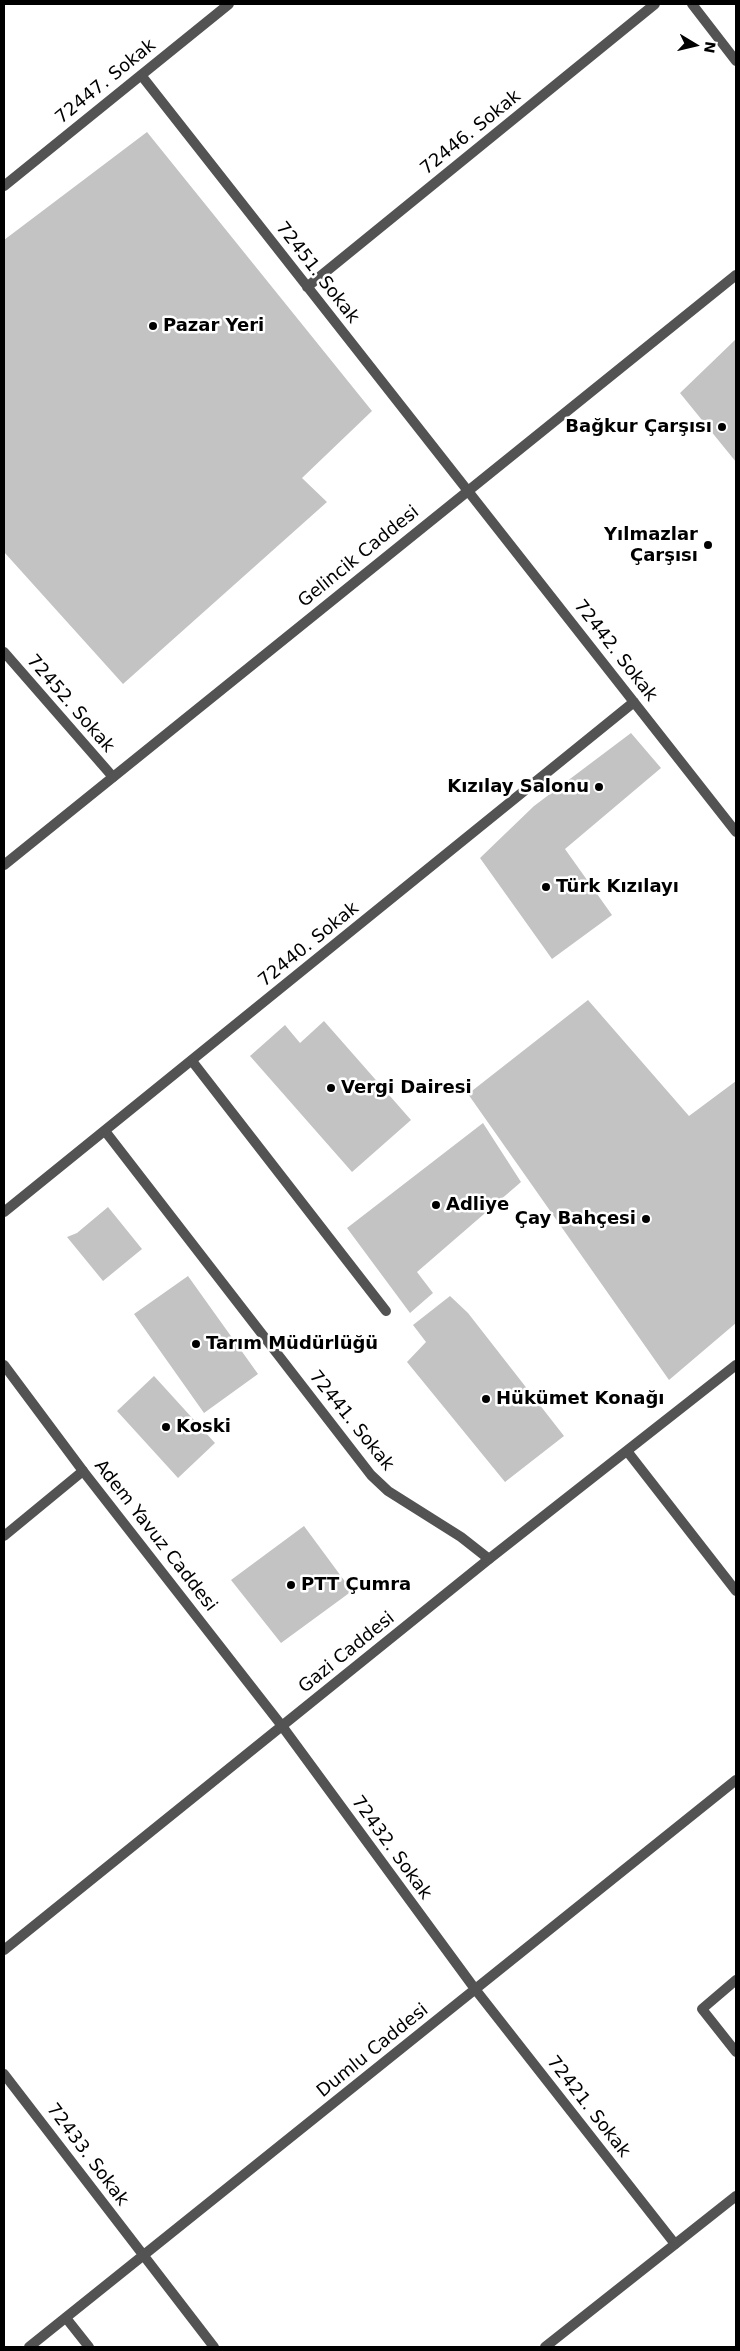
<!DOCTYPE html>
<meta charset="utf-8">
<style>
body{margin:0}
#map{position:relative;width:740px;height:2351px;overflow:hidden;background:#fff;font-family:"DejaVu Sans",sans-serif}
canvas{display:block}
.frame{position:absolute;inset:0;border:5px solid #000;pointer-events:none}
.north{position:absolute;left:670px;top:20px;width:50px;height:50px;-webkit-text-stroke:4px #fff;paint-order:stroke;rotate:99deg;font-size:14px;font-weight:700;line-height:20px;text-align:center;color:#000}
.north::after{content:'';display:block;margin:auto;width:18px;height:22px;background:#000;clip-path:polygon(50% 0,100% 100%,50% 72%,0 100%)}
</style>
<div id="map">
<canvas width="740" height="2351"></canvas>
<div class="frame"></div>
<div class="north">N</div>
</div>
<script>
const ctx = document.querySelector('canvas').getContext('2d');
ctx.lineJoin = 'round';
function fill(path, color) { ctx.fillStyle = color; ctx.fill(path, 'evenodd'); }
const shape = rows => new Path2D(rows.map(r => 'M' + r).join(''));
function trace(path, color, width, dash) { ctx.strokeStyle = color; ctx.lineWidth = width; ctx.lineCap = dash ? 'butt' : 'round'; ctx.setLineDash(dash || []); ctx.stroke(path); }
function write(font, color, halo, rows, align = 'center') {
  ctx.font = font + ' "DejaVu Sans",sans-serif'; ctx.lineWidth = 5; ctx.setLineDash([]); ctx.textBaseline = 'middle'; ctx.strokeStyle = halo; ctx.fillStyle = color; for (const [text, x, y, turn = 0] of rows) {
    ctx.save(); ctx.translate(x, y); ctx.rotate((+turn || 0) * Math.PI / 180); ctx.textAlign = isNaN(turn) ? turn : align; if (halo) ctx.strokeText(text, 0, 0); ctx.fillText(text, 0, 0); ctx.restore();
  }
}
fill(shape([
 [147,132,372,411,302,478,327,502,123,684,4,552,4,240],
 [736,339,736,462,680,393],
 [631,733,661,768,565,849,612,915,552,959,480,858,534,806],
 [588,1000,689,1116,736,1081,736,1323,669,1380,468,1094],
 [324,1021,411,1120,352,1172,250,1056,285,1025,300,1043],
 [483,1123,521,1182,417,1272,433,1293,410,1313,347,1228],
 [108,1207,142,1249,103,1281,67,1237,77,1233],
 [188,1276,258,1374,204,1413,134,1314],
 [450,1296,468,1313,564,1436,505,1482,407,1362,426,1342,413,1325],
 [154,1376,215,1443,178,1478,117,1411],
 [304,1526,352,1591,281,1643,231,1580]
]), '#c3c3c3');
trace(shape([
 [192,1061,386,1311]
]), '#535353', 10);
trace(shape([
 [692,4,736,61],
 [141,75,736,832],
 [4,186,229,4],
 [307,287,655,4],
 [4,652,113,777],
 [105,1131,371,1475,388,1491,461,1537,489,1559],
 [4,1212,634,702],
 [4,1536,83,1471],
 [282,1726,475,1989,675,2244],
 [736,1980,702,2009,736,2052],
 [4,2074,214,2347],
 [66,2318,89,2347],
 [29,2347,736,1780]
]), '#535353', 10);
trace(shape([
 [4,865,736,275],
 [4,1365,83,1471,282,1726],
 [627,1451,736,1591],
 [4,1950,489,1559,736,1365],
 [545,2347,736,2196]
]), '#535353', 10);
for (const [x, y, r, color] of [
 [153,326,5,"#000"],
 [722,427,5,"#000"],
 [708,545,5,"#000"],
 [599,787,5,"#000"],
 [546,887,5,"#000"],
 [331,1088,5,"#000"],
 [436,1205,5,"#000"],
 [646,1219,5,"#000"],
 [196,1344,5,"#000"],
 [486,1399,5,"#000"],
 [166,1427,5,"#000"],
 [291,1585,5,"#000"]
]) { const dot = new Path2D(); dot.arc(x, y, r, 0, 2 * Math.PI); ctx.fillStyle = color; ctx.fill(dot); trace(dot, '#fff', 2); }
write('18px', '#000', '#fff', [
 ["72447. Sokak",106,82,-39],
 ["72446. Sokak",471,133,-39],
 ["72451. Sokak",317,273,52],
 ["Gelincik Caddesi",359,557,-39],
 ["72442. Sokak",615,651,52],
 ["72452. Sokak",70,704,49],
 ["72440. Sokak",309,945,-39],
 ["72441. Sokak",351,1421,51],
 ["Adem Yavuz Caddesi",155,1536,52],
 ["Gazi Caddesi",347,1653,-39],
 ["72432. Sokak",391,1848,54],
 ["Dumlu Caddesi",373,2051,-39],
 ["72421. Sokak",588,2107,52],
 ["72433. Sokak",87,2155,53]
]);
write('bold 18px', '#000', '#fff', [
 ["Pazar Yeri",163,326],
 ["Bağkur Çarşısı",712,427,"right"],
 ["Yılmazlar",698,535,"right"],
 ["Çarşısı",698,556,"right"],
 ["Kızılay Salonu",589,787,"right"],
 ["Türk Kızılayı",556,887],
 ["Vergi Dairesi",341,1088],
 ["Adliye",446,1205],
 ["Çay Bahçesi",636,1219,"right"],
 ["Tarım Müdürlüğü",206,1344],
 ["Hükümet Konağı",496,1399],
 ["Koski",176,1427],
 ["PTT Çumra",301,1585]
], 'left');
</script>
